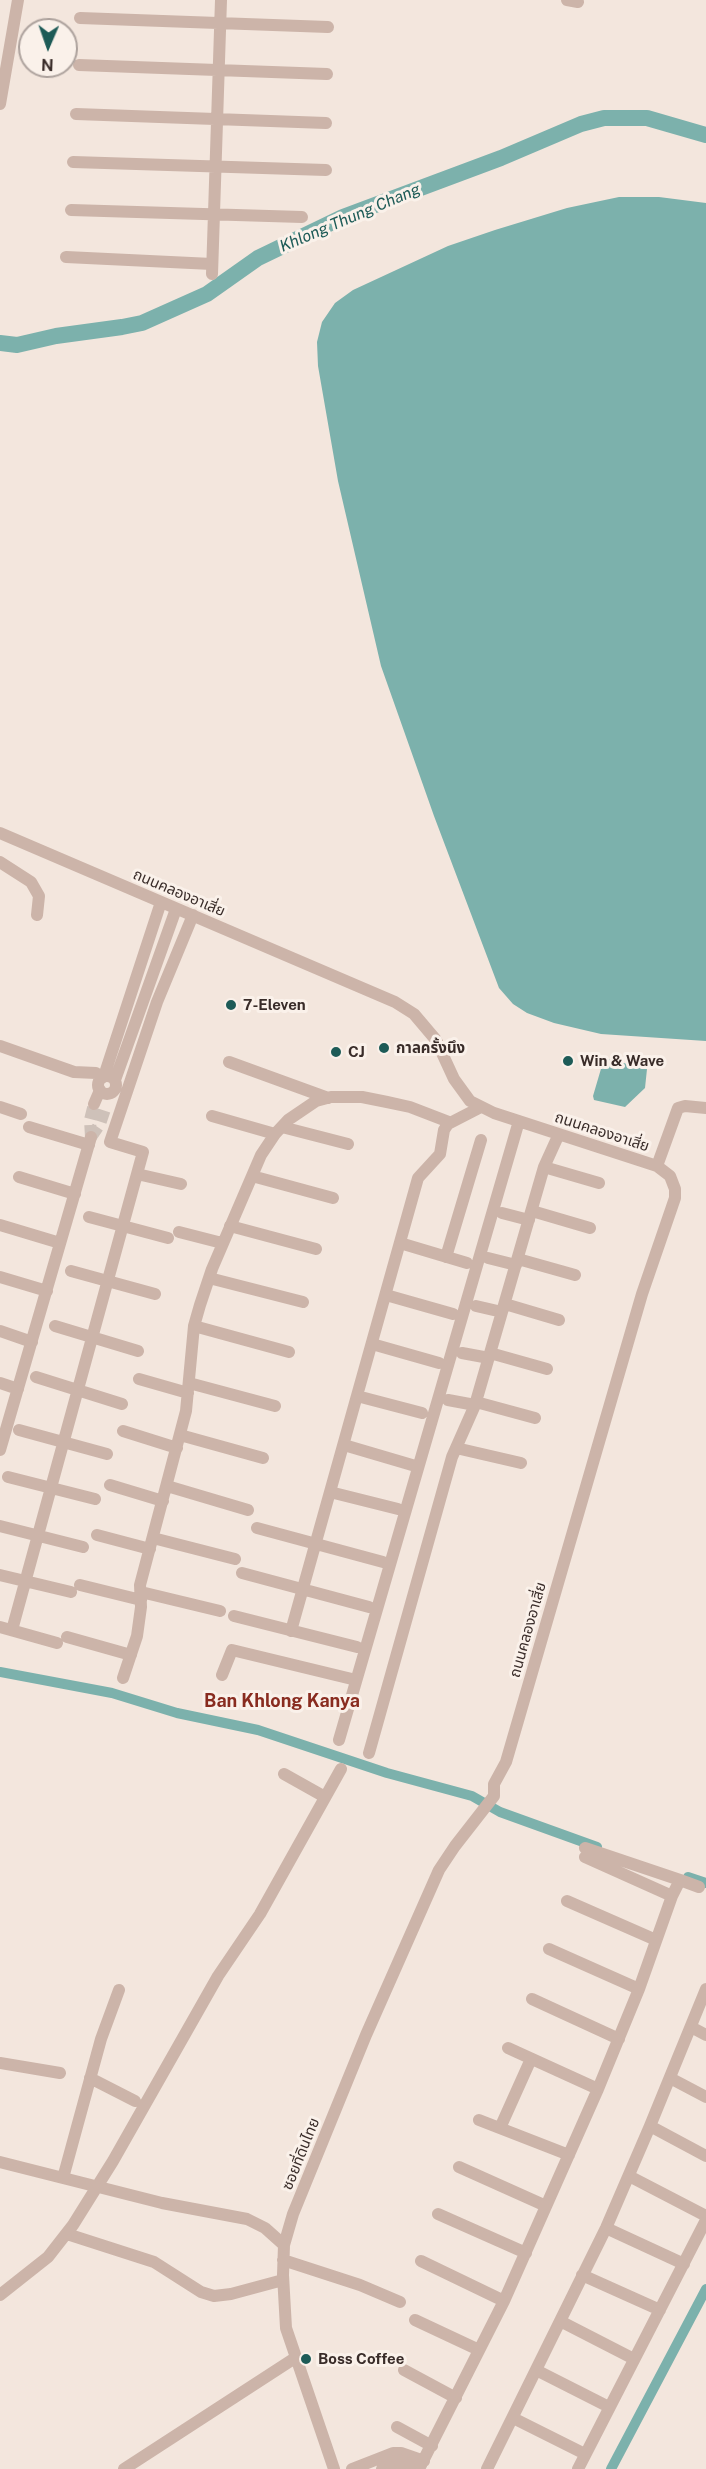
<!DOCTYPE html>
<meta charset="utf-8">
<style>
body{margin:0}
#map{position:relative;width:706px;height:2469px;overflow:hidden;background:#f3e6dd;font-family:"Public Sans",sans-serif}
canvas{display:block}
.north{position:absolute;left:18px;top:18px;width:60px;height:60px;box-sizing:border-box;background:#faf1ea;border:2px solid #ada29d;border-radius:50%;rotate:182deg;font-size:16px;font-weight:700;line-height:24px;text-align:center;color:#392c29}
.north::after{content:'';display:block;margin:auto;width:21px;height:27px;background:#1d5b57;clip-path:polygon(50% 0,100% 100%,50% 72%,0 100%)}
</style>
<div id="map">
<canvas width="706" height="2469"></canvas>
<div class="north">N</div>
</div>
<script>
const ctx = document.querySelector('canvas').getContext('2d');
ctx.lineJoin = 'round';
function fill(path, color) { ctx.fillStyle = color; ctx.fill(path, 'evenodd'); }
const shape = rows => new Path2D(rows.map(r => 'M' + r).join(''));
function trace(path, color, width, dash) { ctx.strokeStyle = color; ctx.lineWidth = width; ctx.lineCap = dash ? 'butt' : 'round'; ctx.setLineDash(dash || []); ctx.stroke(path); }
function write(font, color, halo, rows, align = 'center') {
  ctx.font = font + ' "Public Sans","Noto Sans Thai",sans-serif'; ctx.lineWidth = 6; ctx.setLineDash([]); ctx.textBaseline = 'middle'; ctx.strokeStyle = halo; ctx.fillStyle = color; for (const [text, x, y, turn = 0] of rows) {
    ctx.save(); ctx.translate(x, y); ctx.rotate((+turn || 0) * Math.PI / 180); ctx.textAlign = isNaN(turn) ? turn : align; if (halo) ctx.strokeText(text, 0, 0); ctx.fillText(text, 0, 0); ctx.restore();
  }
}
fill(shape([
 [619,197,659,197,706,203,706,1041,601,1034,554,1023,527,1013,513,1004,499,988,434,816,381,666,338,481,318,366,317,342,322,322,335,303,353,290,448,246,495,230,567,208],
 [608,1059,647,1069,645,1088,625,1107,594,1100,593,1096,603,1062]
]), '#7cb1ac');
trace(shape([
 [0,1672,112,1693,177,1713,258,1730,387,1773,472,1796,500,1812,597,1847],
 [688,1877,706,1883],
 [611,2469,706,2289]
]), '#7cb1ac', 10);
trace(shape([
 [0,343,17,345,56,336,122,327,142,323,207,294,258,258,343,217,501,158,581,124,604,118,647,118,706,135]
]), '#7cb1ac', 16);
trace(shape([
 [91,1137,100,1124,106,1106],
 [91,1137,90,1120,94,1104]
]), '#cec1b9', 12, [12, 6]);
trace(shape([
 [567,0,578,2],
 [80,18,328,27],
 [79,65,327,74],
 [0,104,18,0],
 [76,114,326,123],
 [73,162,326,170],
 [71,210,302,217],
 [66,257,212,264],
 [212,274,221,0],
 [0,833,395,1002,414,1014,436,1040,454,1079,470,1101,494,1113,657,1166,670,1176,675,1189,675,1198,642,1294,506,1762,494,1784,494,1796,455,1846,439,1870,366,2035,293,2214,284,2245,283,2275,286,2328,334,2469],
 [0,862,31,882,39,896,37,915],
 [0,1046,74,1072,96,1073,102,1078],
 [229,1062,328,1098],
 [104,1076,161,902],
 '98 1085a9 9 0 1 1 18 0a9 9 0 1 1-18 0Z',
 [115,1080,176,909],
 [94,1104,100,1090],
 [0,1107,21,1114],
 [212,1116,275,1134],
 [29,1127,89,1145],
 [282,1127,348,1144],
 [657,1166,678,1108,685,1106,706,1108],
 [544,1167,599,1183],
 [137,1174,181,1184],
 [252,1176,333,1198],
 [19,1177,75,1194],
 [532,1211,590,1228],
 [502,1213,529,1220],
 [89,1217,168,1238],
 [0,1225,60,1243],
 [230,1226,316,1249],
 [179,1232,222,1243],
 [400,1243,467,1263],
 [446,1257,481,1140],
 [488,1258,516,1265],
 [518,1259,575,1275],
 [71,1271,155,1294],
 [0,1277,47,1291],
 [209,1278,303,1302],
 [386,1295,453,1314],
 [505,1304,559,1320],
 [476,1306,502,1312],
 [55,1326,138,1351],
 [194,1326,289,1352],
 [0,1331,32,1342],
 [372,1344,439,1363],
 [462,1353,489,1358],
 [490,1353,547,1369],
 [36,1377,122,1404],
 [139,1379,188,1393],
 [0,1383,18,1389],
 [189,1383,275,1406],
 [357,1396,422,1413],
 [448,1400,475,1405],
 [476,1402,535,1418],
 [19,1430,107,1454],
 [123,1431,177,1448],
 [180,1435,263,1458],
 [344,1445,412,1465],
 [456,1448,521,1463],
 [0,1450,91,1137],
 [8,1477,95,1499],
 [110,1485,163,1501],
 [167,1486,248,1510],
 [330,1492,398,1509],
 [0,1526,83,1547],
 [257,1528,383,1562],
 [97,1535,150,1549],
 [153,1538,235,1559],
 [242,1573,369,1607],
 [0,1575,71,1592],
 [80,1585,141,1600],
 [141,1592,220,1611],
 [234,1616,357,1647],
 [0,1627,57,1643],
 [12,1630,143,1152,110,1142,157,1002,193,915],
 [291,1631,418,1178,440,1154,444,1130,448,1124,481,1107],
 [67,1637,131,1655],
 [222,1675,232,1650,356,1680],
 [123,1678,137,1636,141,1607,140,1585,186,1411,194,1326,200,1305,212,1269,261,1155,275,1134,288,1120,316,1101,331,1097,362,1097,387,1102,410,1107,449,1122],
 [339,1740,519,1121],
 [369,1753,452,1457,475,1405,544,1167,559,1134],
 [284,1774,325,1797],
 [585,1848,680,1880],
 [672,1896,680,1880,699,1887],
 [567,1901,656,1940],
 [549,1949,639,1989],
 [532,1999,619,2039],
 [691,2027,706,2035],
 [508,2048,598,2089],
 [0,2063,60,2073],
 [90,2078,135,2101],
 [670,2078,706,2097],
 [479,2120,569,2155],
 [650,2126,706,2156],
 [500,2128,531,2059],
 [0,2162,162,2203,247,2219,265,2228,284,2245],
 [459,2167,546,2206],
 [629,2176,706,2216],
 [63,2178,101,2039,119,1990],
 [438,2214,526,2253],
 [606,2228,684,2264],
 [67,2234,154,2262,201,2292,214,2296,231,2294,283,2280],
 [283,2260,360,2285,400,2302],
 [421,2261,504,2301],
 [582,2275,660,2310],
 [0,2295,48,2257,73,2225,113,2161,218,1976,260,1914,341,1769],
 [415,2320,479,2350],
 [560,2321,634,2359],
 [404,2370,456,2398],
 [536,2370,609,2407],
 [513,2418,585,2454],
 [397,2427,432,2446],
 [124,2469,295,2358],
 [352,2469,393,2453,401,2453,424,2461],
 [382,2469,394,2464,403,2464,419,2469],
 [419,2469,504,2301,598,2089,639,1989,672,1896,585,1857],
 [487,2469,606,2228,650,2126,706,1989],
 [578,2469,706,2220]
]), '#ccb4a9', 12);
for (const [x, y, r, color] of [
 [231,1005,6,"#1d5b57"],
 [384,1048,6,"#1d5b57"],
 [336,1052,6,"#1d5b57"],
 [568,1061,6,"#1d5b57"],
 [306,2359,6,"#1d5b57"]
]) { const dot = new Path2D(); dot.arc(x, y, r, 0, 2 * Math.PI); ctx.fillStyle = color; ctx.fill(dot); trace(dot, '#faf1ea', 2); }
write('15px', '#392c29', '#faf1ea', [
 ["ถนนคลองอาเสี่ย",179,893,23],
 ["ถนนคลองอาเสี่ย",602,1132,18],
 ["ถนนคลองอาเสี่ย",528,1630,-74],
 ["ซอยที่ดินไทย",301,2154,-68]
]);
write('bold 15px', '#392c29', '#faf1ea', [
 ["7-Eleven",243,1005],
 ["กาลครั้งนึง",396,1048],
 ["CJ",348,1052],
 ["Win & Wave",580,1061],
 ["Boss Coffee",318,2359]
], 'left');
write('italic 16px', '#1d5b57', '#faf1ea', [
 ["Khlong Thung Chang",350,218,-23]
]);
write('bold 18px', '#892c20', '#faf1ea', [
 ["Ban Khlong Kanya",282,1701]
]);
</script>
